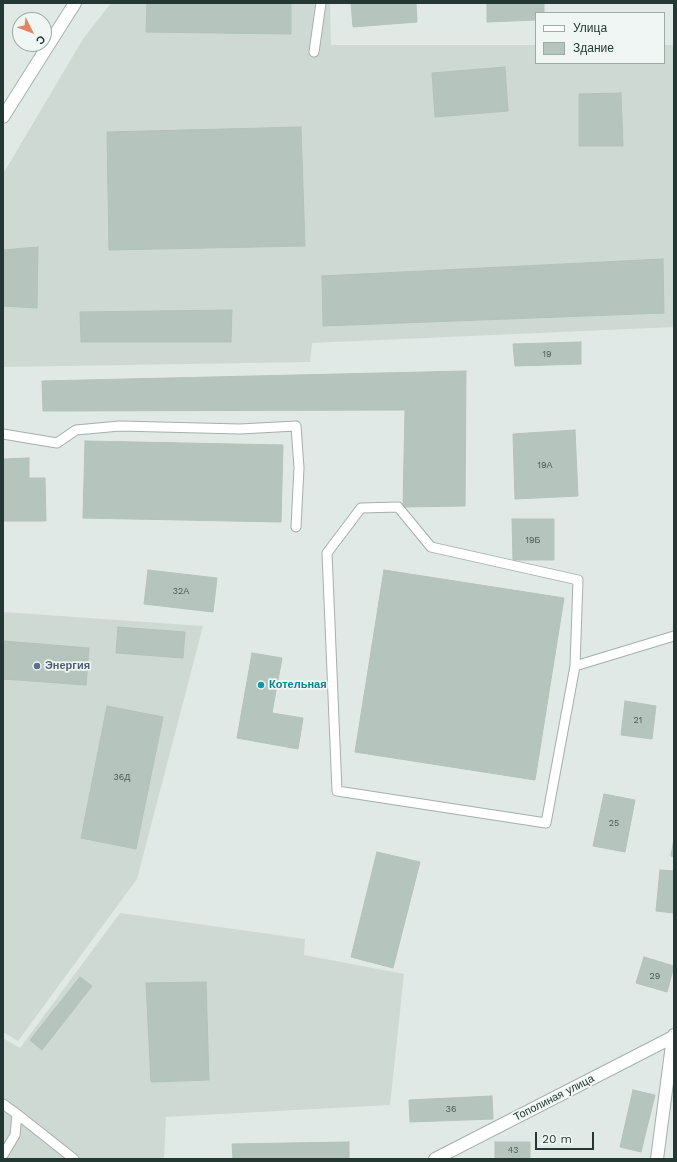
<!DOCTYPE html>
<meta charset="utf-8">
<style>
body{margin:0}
#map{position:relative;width:677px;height:1162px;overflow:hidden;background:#e0e9e5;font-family:"Work Sans",sans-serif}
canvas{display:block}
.frame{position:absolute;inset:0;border:4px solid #233832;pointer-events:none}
.legend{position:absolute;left:535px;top:12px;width:130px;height:52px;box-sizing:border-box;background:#f0f6f3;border:1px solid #9eaaa6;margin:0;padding:5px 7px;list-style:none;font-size:12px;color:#233832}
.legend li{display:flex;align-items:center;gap:8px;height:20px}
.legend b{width:20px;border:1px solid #9eaaa6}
.north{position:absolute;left:12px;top:12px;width:40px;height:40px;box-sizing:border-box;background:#f0f6f3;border:1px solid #9eaaa6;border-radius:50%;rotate:132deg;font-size:11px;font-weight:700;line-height:16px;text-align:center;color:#233832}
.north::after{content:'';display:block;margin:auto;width:14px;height:18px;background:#e28665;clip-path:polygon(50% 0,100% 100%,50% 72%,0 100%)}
.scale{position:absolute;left:535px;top:1132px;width:59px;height:18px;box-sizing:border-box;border:2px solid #233832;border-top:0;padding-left:5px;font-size:12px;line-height:14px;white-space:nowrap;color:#233832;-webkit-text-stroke:3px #f0f6f3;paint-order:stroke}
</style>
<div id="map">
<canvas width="677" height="1162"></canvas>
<div class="frame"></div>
<ul class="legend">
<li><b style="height:5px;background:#fff"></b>Улица</li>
<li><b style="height:11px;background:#b6c4be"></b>Здание</li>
</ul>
<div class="north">С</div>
<div class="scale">20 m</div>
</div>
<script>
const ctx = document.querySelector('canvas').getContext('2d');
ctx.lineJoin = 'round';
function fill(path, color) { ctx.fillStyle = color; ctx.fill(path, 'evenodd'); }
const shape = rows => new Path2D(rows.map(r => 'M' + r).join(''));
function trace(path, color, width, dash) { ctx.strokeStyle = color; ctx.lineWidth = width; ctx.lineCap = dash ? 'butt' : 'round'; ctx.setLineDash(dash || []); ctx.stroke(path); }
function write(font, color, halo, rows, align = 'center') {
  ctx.font = font + ' "Work Sans",sans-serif'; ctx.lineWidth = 3.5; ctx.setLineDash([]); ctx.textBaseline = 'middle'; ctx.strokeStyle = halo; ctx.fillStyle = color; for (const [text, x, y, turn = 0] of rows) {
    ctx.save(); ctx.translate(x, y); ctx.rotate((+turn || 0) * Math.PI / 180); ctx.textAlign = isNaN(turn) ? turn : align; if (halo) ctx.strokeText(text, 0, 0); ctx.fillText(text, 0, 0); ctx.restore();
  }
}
fill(shape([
 [111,3,330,3,331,45,536,45,536,63,664,63,664,45,674,45,674,327,312,343,310,362,3,367,3,174,83,39],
 [3,612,203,626,137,879,18,1041,3,1032],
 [120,913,305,939,304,955,404,974,390,1105,166,1117,164,1159,3,1159,3,1038,20,1048]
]), '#cfd9d4');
const building = shape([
 [147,3,291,3,291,34,146,32,147,3],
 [351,3,416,3,417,22,353,27,351,3],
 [487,3,544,3,544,13,536,13,536,20,487,22,487,3],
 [505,67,508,111,435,117,432,73,505,67],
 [621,93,623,146,579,146,579,94,621,93],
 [301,127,305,246,109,250,107,132,301,127],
 [38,247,37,308,3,306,3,250,38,247],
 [663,259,664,313,323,326,322,276,663,259],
 [232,310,231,342,81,342,80,312,232,310],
 [581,342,581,364,515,366,513,344,581,342],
 [466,371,465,506,403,507,405,410,43,411,42,381,466,371],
 [575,430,578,496,515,499,513,434,575,430],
 [85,441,283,445,281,522,83,518,85,441],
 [29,458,29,478,45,478,46,521,3,521,3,459,29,458],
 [512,519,554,519,554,560,513,560,512,519],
 [148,570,217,578,213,612,144,604,148,570],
 [384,570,564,598,535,780,355,752,384,570],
 [118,627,185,632,183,658,116,653,118,627],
 [3,641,89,648,86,685,3,679,3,641],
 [252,653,282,658,272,713,303,718,298,749,237,738,252,653],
 [625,701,656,706,652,739,621,735,625,701],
 [107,706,163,717,136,849,81,838,107,706],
 [604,794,635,800,625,852,593,846,604,794],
 [674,838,674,857,671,856,674,838],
 [377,852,420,862,393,968,351,957,377,852],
 [660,870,674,871,674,913,656,911,660,870],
 [644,957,674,966,667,992,636,983,644,957],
 [80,977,92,986,42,1050,30,1040,80,977],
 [206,982,209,1080,151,1082,146,983,206,982],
 [633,1090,655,1095,641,1152,620,1147,633,1090],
 [492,1096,493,1119,410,1122,409,1100,492,1096],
 [349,1142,349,1159,233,1159,232,1144,349,1142],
 [495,1142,530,1142,530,1159,495,1159,495,1142]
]);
fill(building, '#b6c4be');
trace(building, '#b3c2bc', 1);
const lane = shape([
 [314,52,321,3],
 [3,434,57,443,76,430,120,426,240,429,296,426,299,468,296,527],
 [398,507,431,547,578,580,575,666,546,823,337,791,327,553,361,508,398,507],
 [575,666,674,636],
 [3,1104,17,1114,15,1135,3,1155],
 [17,1114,74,1159]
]);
const street = shape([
 [435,1159,673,1037,674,1035],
 [657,1159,673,1037]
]);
const secondary = shape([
 [3,117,75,3]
]);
trace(lane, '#a4b0ac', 11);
trace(street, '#a4b0ac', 14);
trace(secondary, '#a1b4ad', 14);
trace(lane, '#fff', 9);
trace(street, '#fff', 12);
trace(secondary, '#fff', 12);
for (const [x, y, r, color] of [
 [37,666,4,"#5c6f8a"],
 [261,685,4,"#0f9aa8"]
]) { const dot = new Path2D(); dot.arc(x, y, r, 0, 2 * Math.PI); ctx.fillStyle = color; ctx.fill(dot); trace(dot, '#f0f6f3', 1.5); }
write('9px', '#485b55', null, [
 ["19",547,354],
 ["19А",545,465],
 ["19Б",533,540],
 ["32А",181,591],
 ["21",638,720],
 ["36Д",122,777],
 ["25",614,823],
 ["29",655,976],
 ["36",451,1109],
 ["43",513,1150]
]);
write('bold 11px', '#4e5e75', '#f0f6f3', [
 ["Энергия",45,666]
], 'left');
write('bold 11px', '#0d838f', '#f0f6f3', [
 ["Котельная",269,685]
], 'left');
write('11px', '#233832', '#f0f6f3', [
 ["Тополиная улица",554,1098,-27]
]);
</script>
